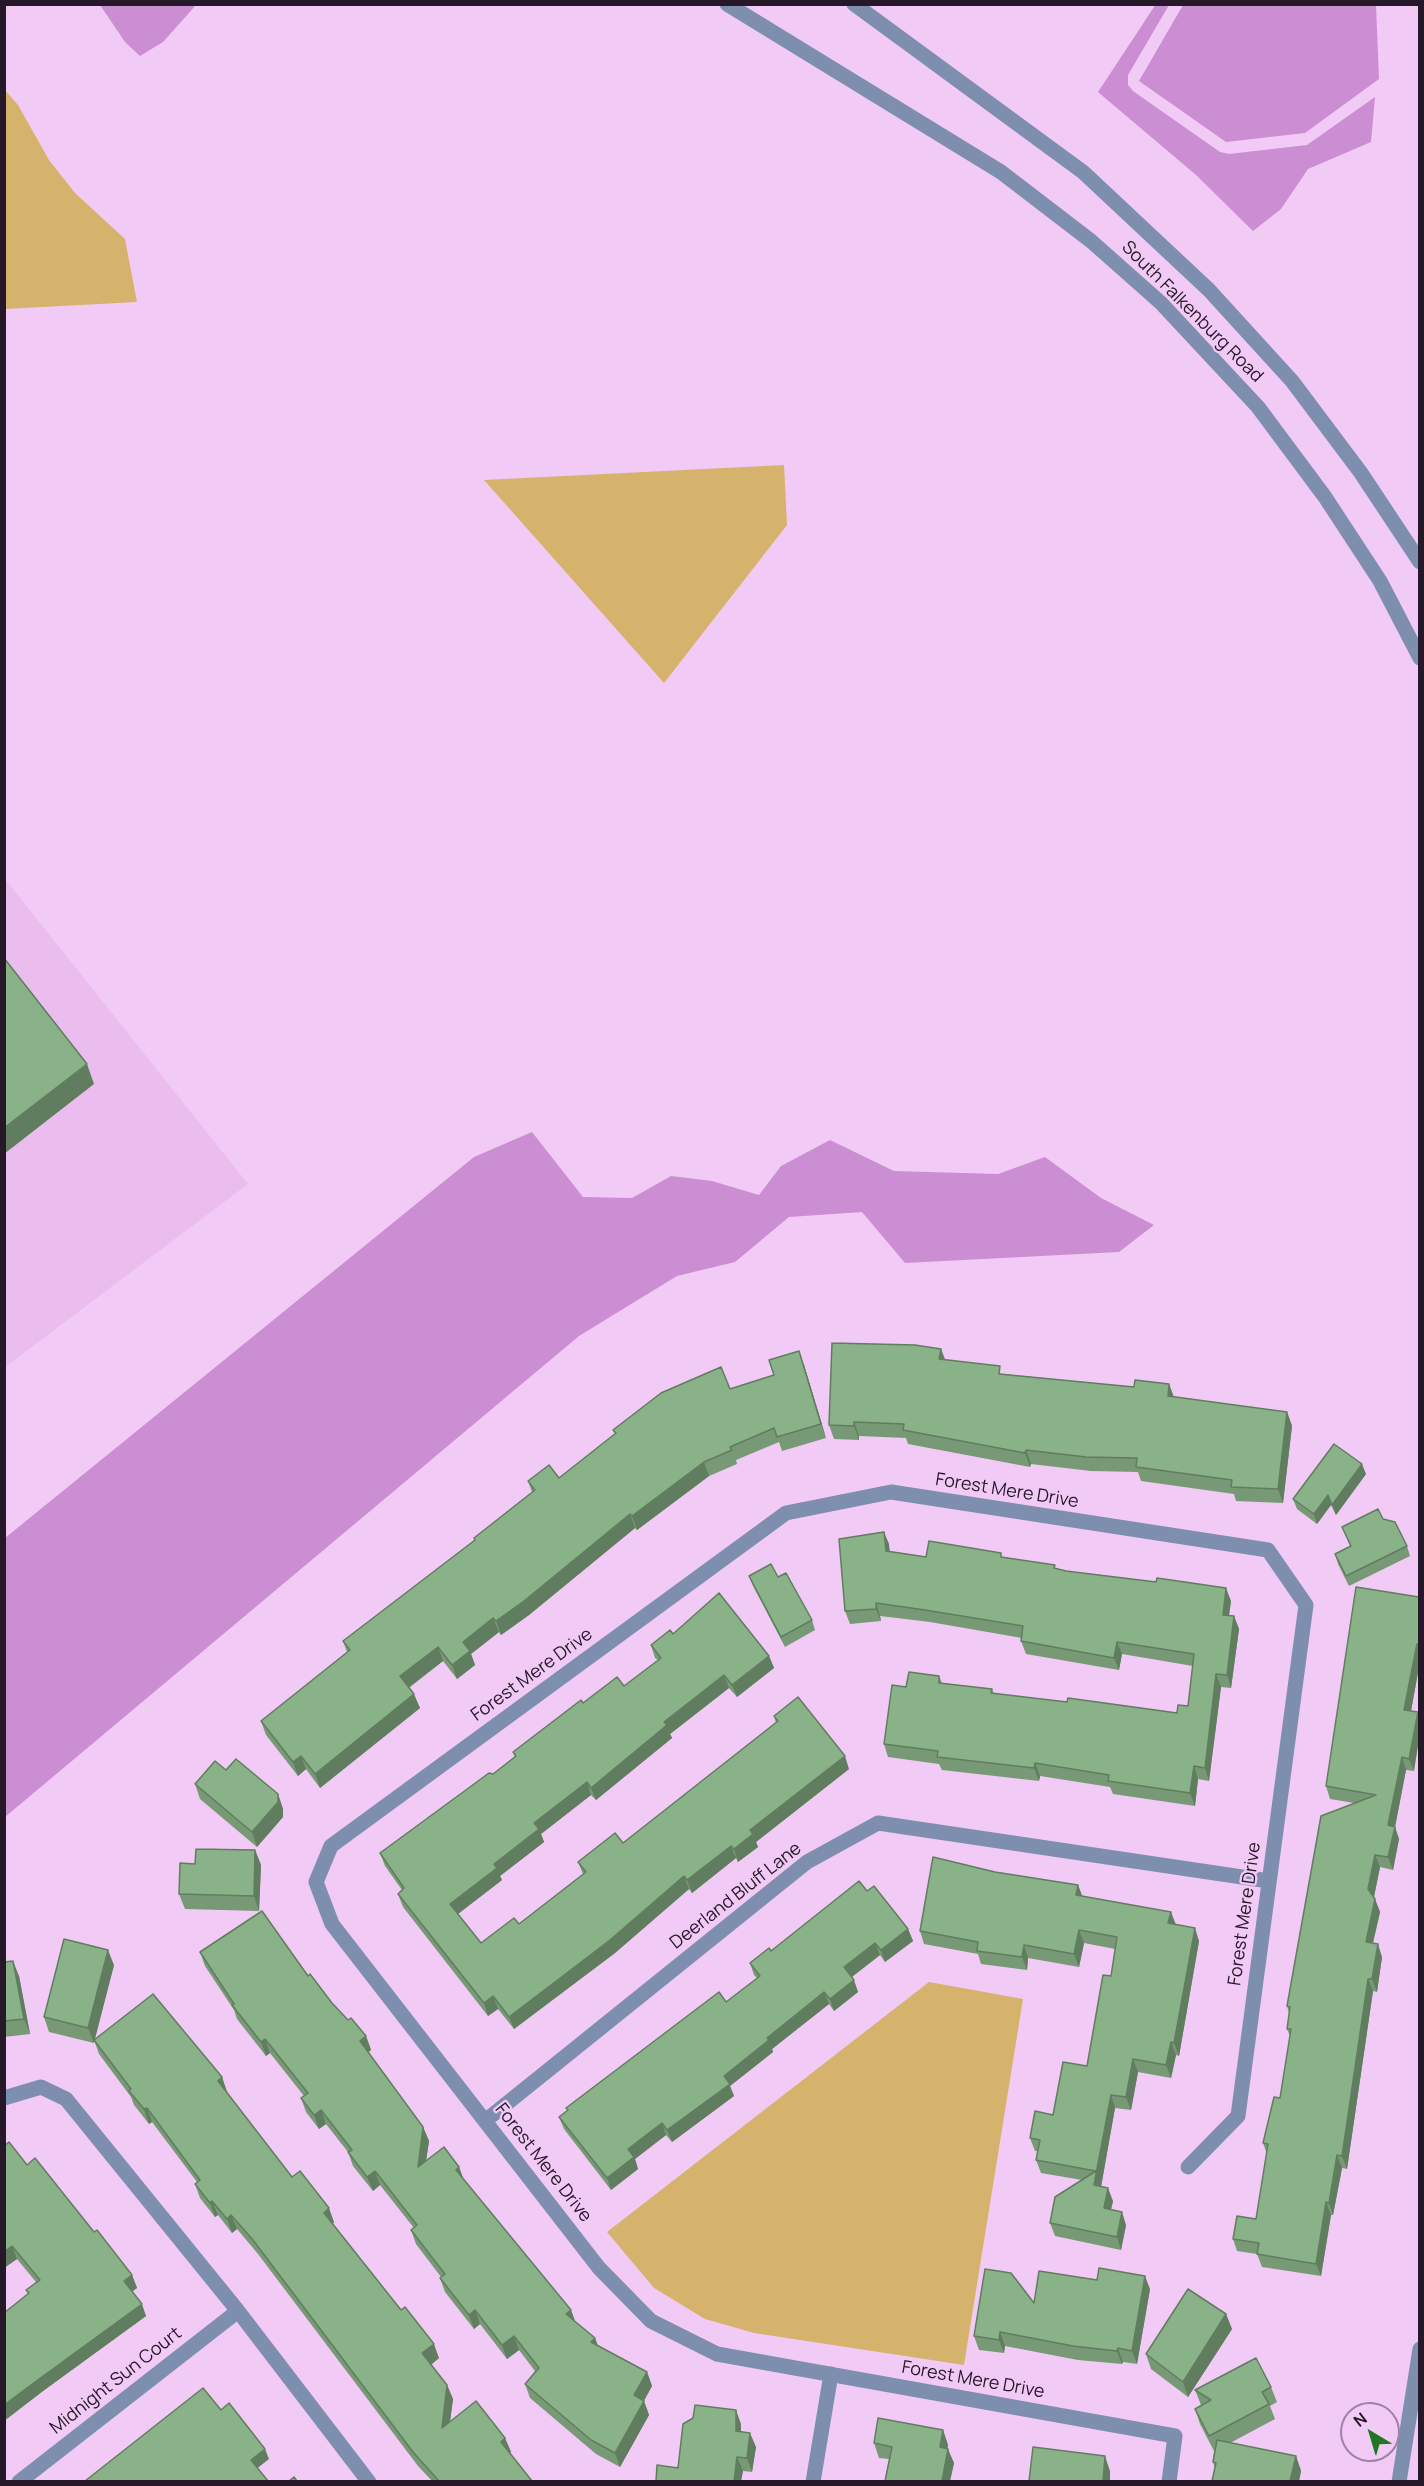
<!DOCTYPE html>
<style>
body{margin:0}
#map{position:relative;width:1424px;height:2486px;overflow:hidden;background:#f2caf6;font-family:Manrope,sans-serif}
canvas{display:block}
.frame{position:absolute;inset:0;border:6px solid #261828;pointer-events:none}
.north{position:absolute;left:1340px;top:2402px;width:60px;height:60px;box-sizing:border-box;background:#f2caf6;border:2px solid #a083a4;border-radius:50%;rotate:322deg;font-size:16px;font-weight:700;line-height:24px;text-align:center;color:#261828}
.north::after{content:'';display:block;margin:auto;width:21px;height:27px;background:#1f7724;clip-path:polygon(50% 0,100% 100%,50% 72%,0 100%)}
</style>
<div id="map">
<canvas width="1424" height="2486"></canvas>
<div class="frame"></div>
<div class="north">N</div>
</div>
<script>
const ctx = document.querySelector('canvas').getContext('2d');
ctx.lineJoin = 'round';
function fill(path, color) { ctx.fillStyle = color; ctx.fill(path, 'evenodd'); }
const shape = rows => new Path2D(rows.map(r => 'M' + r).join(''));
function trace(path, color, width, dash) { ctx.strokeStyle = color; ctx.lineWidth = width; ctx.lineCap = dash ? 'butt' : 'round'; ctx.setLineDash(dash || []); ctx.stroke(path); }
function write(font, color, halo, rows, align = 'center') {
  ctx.font = font + ' Manrope,sans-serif'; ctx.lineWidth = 4.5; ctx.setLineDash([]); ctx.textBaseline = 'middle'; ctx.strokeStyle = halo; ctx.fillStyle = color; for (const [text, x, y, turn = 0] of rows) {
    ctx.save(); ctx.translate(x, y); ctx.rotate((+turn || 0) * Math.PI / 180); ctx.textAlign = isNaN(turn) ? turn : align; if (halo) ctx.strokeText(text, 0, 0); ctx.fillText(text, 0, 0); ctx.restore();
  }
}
fill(shape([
 [5,879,248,1184,5,1367]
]), '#eabdee');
fill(shape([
 [4,89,18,105,49,160,75,193,125,239,137,302,5,309],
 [784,465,787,525,664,683,484,480],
 [929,1982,1023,1999,964,2365,754,2333,705,2319,654,2288,607,2232]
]), '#d5b36d');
fill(shape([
 [1156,4,1169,5,1128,75,1128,85,1133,91,1220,152,1229,154,1307,145,1375,97,1371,142,1308,169,1281,209,1253,231,1196,175,1098,92],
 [100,5,196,5,163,42,140,56,125,42],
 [1183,5,1376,5,1379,79,1305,133,1226,142,1139,81],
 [532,1132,583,1197,632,1198,671,1176,712,1181,759,1195,781,1166,830,1140,894,1171,998,1174,1045,1157,1101,1198,1154,1225,1119,1252,905,1263,862,1212,789,1217,735,1262,677,1276,579,1336,5,1817,5,1538,474,1157]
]), '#cc8ed2');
trace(shape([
 [727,4,1001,172,1091,241,1161,303,1258,407,1325,497,1380,581,1420,658],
 [854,4,1083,172,1209,290,1292,381,1361,473,1420,562],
 [4,2098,41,2087,66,2099,238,2311,369,2482],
 [485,2121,807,1862,878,1823,1269,1881],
 [19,2482,238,2311],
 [813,2482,831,2374],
 [1169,2482,1175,2436,717,2354,651,2321,599,2268,332,1924,316,1882,331,1846,786,1513,891,1492,1268,1550,1306,1605,1238,2116,1188,2167],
 [1399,2482,1420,2349]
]), '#7d8eae', 15);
fill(shape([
 [941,1349,945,1359,1003,1374,1134,1387,1169,1384,1174,1397,1287,1412,1292,1426,1283,1503,1236,1501,1234,1494,1141,1481,1138,1472,1091,1471,1031,1464,1030,1467,908,1444,906,1438,859,1436,859,1440,834,1439,829,1425],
 [804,1365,826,1438,782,1451,779,1442,736,1460,737,1464,709,1476,637,1530,635,1528,529,1615,501,1635,499,1632,471,1654,475,1665,457,1679,443,1661,409,1688,420,1708,320,1788,306,1769,298,1776,266,1735,261,1721,347,1652,343,1641,475,1541,474,1538,532,1492,528,1481,559,1478,615,1434,613,1430,730,1389],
 [1366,1474,1336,1515,1331,1505,1317,1524,1297,1509,1293,1499],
 [1383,1519,1407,1546,1410,1556,1349,1586,1338,1564,1335,1554,1350,1546,1342,1527],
 [889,1544,889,1551,926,1557,1003,1558,1066,1571,1231,1601,1229,1616,1234,1616,1239,1629,1231,1688,1221,1687,1209,1781,1198,1779,1195,1806,1113,1794,1110,1787,1040,1776,1039,1781,942,1770,939,1764,888,1757,884,1744,906,1687,939,1676,942,1683,992,1689,994,1694,1067,1702,1177,1713,1188,1706,1193,1666,1122,1654,1119,1670,1026,1654,1021,1641,1022,1638,930,1622,880,1616,881,1621,850,1624,845,1611],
 [749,1576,778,1577,812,1620,815,1630,785,1647,753,1586],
 [1419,1597,1419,1667,1411,1711,1414,1771,1406,1770,1395,1827,1399,1839,1393,1870,1380,1867,1374,1897,1380,1912,1373,1943,1382,1957,1377,1992,1373,1991,1347,2169,1342,2168,1333,2215,1331,2215,1321,2276,1262,2267,1257,2254,1237,2251,1233,2239,1256,2219,1267,2154,1263,2143,1280,2098,1290,2036,1287,2029,1289,2013,1287,2006,1354,1803,1330,1799,1326,1786],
 [673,1634,769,1656,774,1668,737,1697,729,1688,670,1734,672,1738,596,1800,591,1795,541,1834,544,1842,500,1876,502,1880,458,1914,481,1943,519,1924,583,1874,578,1862,623,1843,776,1723,774,1716,849,1769,756,1842,758,1847,738,1862,736,1858,692,1893,689,1889,615,1953,514,2029,498,2009,488,2016,403,1907,398,1894,402,1890,385,1866,380,1853,493,1774,515,1757,513,1752,583,1703,624,1686,658,1660,655,1658,651,1645],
 [226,1770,278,1794,283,1809,283,1817,257,1847,200,1799,195,1784],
 [255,1850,261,1865,259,1911,185,1909,179,1894],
 [995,1872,1078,1885,1082,1896,1171,1912,1175,1925,1199,1941,1179,2056,1176,2055,1171,2078,1138,2072,1131,2110,1115,2108,1101,2187,1113,2201,1111,2210,1126,2225,1121,2250,1055,2236,1050,2223,1082,2180,1041,2173,1036,2160,1038,2151,1035,2151,1030,2138,1053,2115,1087,2066,1111,1976,1115,1949,1084,1943,1079,1967,1028,1958,1027,1970,981,1964,978,1954,924,1944,920,1931],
 [867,1891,908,1929,913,1941,885,1962,880,1955,852,1977,858,1992,834,2011,829,2004,772,2049,773,2052,730,2086,734,2096,672,2142,666,2135,635,2159,638,2169,611,2190,564,2129,559,2117,568,2111,566,2108,726,2002,757,1978,754,1975,750,1963],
 [200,1952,308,1976,348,2020,366,2036,371,2050,368,2052,423,2127,429,2141,426,2161,459,2167,464,2180,571,2310,575,2321,595,2338,598,2346,647,2372,652,2386,644,2401,649,2415,620,2467,596,2454,530,2398,525,2384,535,2371,519,2350,507,2359,480,2324,474,2329,445,2292,440,2278,441,2277,416,2244,411,2230,414,2228,380,2185,373,2191,353,2166,348,2152,326,2124,319,2129,306,2112,301,2098,304,2096,270,2053,266,2056,237,2019,234,2010,205,1966],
 [4,1962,19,1976,30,2034,4,2037],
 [114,1965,94,2040,222,2077,227,2092,226,2092,292,2177,334,2222,333,2224,439,2358,431,2365,447,2385,453,2399,450,2422,505,2438,511,2452,510,2453,532,2481,432,2481,418,2466,258,2254,237,2229,232,2233,218,2215,215,2217,200,2198,195,2184,197,2182,152,2122,149,2124,134,2105,131,2097,99,2054,94,2040,94,2043,49,2032,44,2017],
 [4,2146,27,2165,94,2232,132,2275,137,2288,132,2291,146,2316,43,2391,4,2421,4,2313,28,2294,26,2290,36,2282,17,2259,4,2268],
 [1150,2289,1137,2364,1123,2362,1122,2364,1078,2360,1005,2346,1004,2353,979,2350,974,2336,1034,2303],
 [1226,2314,1232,2329,1188,2397,1151,2369,1146,2354],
 [1271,2387,1277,2402,1270,2406,1275,2419,1230,2443,1296,2456,1301,2471,1299,2481,1212,2481,1215,2468,1213,2462,1214,2451,1200,2424,1195,2409,1201,2405,1195,2390],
 [741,2424,741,2432,756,2447,752,2472,743,2471,741,2481,656,2481],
 [943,2430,948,2445,947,2449,954,2463,950,2481,885,2481,889,2459,879,2458,874,2443]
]), '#779975');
fill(shape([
 [87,1064,94,1084,4,1154,4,1128],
 [941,1349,946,1363,939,1359],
 [799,1351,804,1365,826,1438,821,1424],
 [1169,1384,1174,1398,1168,1396],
 [1287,1412,1292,1426,1283,1503,1278,1489],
 [854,1422,859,1436,859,1440,854,1426],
 [1026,1450,1031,1464,1030,1467,1025,1453],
 [704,1462,709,1476,637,1530,632,1516],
 [1362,1464,1366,1474,1336,1515,1332,1505],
 [1328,1495,1331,1505,1317,1524,1314,1514],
 [630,1514,635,1528,529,1615,501,1635,496,1621],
 [884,1532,889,1544,891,1563,886,1551],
 [1226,1588,1231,1601,1227,1628,1223,1615],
 [876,1603,880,1616,881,1621,876,1609],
 [1234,1616,1239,1629,1231,1688,1227,1675],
 [493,1618,499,1632,471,1654,475,1665,457,1679,452,1665,463,1642],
 [1117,1642,1122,1654,1119,1670,1114,1658],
 [1417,1644,1419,1651,1419,1667,1409,1722,1404,1710],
 [438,1647,443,1661,405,1690,400,1676],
 [769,1656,774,1668,737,1697,732,1685],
 [1216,1674,1221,1687,1209,1781,1205,1768],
 [724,1675,729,1688,670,1734,672,1738,596,1800,591,1788,664,1722],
 [414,1694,420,1708,320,1788,315,1774],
 [1418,1712,1419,1717,1419,1740,1414,1771,1409,1759],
 [301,1756,306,1769,298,1776,293,1762],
 [845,1756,849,1769,756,1842,758,1847,738,1862,734,1849,750,1830],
 [1402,1757,1406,1770,1395,1827,1399,1839,1393,1870,1388,1857,1388,1825],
 [1035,1763,1040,1776,1039,1781,1034,1768],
 [1194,1766,1198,1779,1195,1806,1190,1793],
 [587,1782,591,1795,541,1834,544,1842,500,1876,502,1880,454,1917,450,1904,494,1864,534,1823],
 [278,1794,283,1809,283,1817,257,1847,252,1832],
 [731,1846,736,1858,692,1893,687,1880],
 [255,1850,261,1865,259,1911,254,1896],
 [1375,1855,1380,1867,1373,1901,1368,1889],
 [684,1876,689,1889,615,1953,514,2029,509,2017],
 [1078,1885,1083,1898,1076,1895],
 [1375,1899,1380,1912,1370,1955,1366,1942],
 [1171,1912,1176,1925,1168,1923],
 [1195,1928,1199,1941,1179,2056,1174,2043],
 [908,1929,913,1941,885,1962,881,1950],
 [1079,1930,1084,1943,1079,1967,1074,1954],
 [875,1943,880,1955,849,1979,844,1967],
 [1378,1944,1382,1957,1377,1992,1372,1979],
 [1024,1945,1028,1958,1027,1970,1022,1957],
 [108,1950,114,1965,94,2043,88,2028],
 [13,1961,19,1976,30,2034,24,2019],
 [1368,1979,1373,1991,1347,2169,1342,2156],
 [854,1980,858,1992,834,2011,830,1999],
 [824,1992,829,2004,772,2049,773,2052,730,2086,734,2096,672,2142,667,2130,724,2076,767,2038],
 [493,1996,498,2009,488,2016,484,2003],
 [366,2036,371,2050,365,2055,360,2041],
 [265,2039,270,2053,266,2056,261,2042],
 [1171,2042,1176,2055,1171,2078,1166,2065],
 [1133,2059,1138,2072,1131,2110,1126,2097],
 [222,2077,227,2092,223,2095,218,2081],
 [1111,2095,1115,2108,1099,2198,1094,2185],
 [147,2108,152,2122,149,2124,144,2109],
 [321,2110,326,2124,319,2129,314,2115],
 [662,2123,666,2135,635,2159,638,2169,611,2190,607,2178,628,2149],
 [423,2127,429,2141,423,2181,418,2167],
 [1337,2155,1342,2168,1333,2215,1329,2203],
 [459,2167,464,2181,456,2170],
 [375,2171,380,2185,373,2191,367,2177],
 [1108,2188,1113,2201,1108,2221,1104,2208],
 [212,2201,218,2215,215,2217,210,2203],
 [1326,2202,1331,2215,1321,2276,1316,2264],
 [329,2208,334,2222,329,2227,324,2213],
 [1122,2212,1126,2225,1121,2250,1117,2237],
 [231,2215,237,2229,232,2233,227,2219],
 [12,2246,17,2259,4,2268,4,2252],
 [132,2275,137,2288,129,2294,124,2281],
 [1145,2276,1150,2289,1137,2364,1132,2351],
 [142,2304,146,2316,43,2391,4,2421,4,2405,39,2379],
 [475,2310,480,2324,474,2329,469,2315],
 [571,2310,576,2324,566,2314],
 [1226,2314,1232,2329,1188,2397,1183,2382],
 [1000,2332,1005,2346,1004,2353,999,2340],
 [514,2336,519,2350,507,2359,502,2345],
 [595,2338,600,2352,591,2342],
 [434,2344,439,2358,428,2367,422,2353],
 [1118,2348,1123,2362,1122,2364,1117,2351],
 [647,2372,652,2386,639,2409,634,2395],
 [447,2385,453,2399,447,2443,442,2428],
 [644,2401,649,2415,620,2467,615,2453],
 [736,2410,741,2424,741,2445,736,2431],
 [943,2430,948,2445,945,2462,940,2447],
 [750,2433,756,2447,752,2472,747,2458],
 [505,2438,511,2452,506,2456,501,2442],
 [265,2449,269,2459,255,2470,251,2460],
 [948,2449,954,2463,950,2481,942,2481],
 [1105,2456,1110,2471,1110,2481,1103,2481],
 [1296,2456,1301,2471,1299,2481,1290,2481],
 [737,2457,743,2471,741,2481,734,2481]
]), '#617d5f');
const building = shape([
 [4,958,87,1064,4,1128,4,958],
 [832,1343,915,1345,941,1349,939,1359,1000,1366,999,1374,1134,1387,1135,1380,1169,1384,1168,1396,1287,1412,1278,1489,1231,1487,1232,1480,1136,1467,1137,1458,1086,1457,1026,1450,1025,1453,903,1430,904,1424,854,1422,854,1426,829,1425,832,1343],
 [799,1351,821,1424,777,1437,774,1428,730,1447,732,1450,704,1462,632,1516,630,1514,524,1601,496,1621,493,1618,463,1642,470,1651,452,1665,438,1647,400,1676,414,1694,315,1774,301,1756,293,1762,261,1721,350,1650,343,1641,475,1540,474,1538,535,1490,528,1481,549,1465,559,1478,616,1433,613,1430,661,1393,721,1367,730,1389,774,1375,769,1360,799,1351],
 [1334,1444,1362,1464,1332,1505,1328,1495,1314,1514,1293,1499,1334,1444],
 [1378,1509,1383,1519,1395,1522,1407,1546,1346,1576,1335,1554,1351,1546,1342,1527,1378,1509],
 [884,1532,886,1551,926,1557,929,1541,1001,1553,1001,1557,1055,1565,1054,1568,1066,1571,1156,1582,1157,1578,1226,1588,1223,1615,1234,1616,1227,1675,1216,1674,1205,1768,1194,1766,1190,1793,1108,1781,1109,1775,1035,1763,1034,1768,937,1757,938,1751,884,1744,892,1685,906,1687,909,1672,939,1676,939,1683,992,1689,991,1693,1067,1702,1068,1698,1177,1713,1178,1705,1188,1706,1194,1654,1117,1642,1114,1658,1021,1641,1023,1626,925,1610,876,1603,876,1609,845,1611,839,1539,884,1532],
 [771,1564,778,1577,786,1573,812,1620,781,1637,749,1576,771,1564],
 [1356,1587,1419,1597,1419,1645,1417,1644,1404,1710,1418,1712,1409,1759,1402,1757,1388,1825,1395,1827,1388,1857,1375,1855,1368,1889,1375,1899,1366,1942,1378,1944,1372,1979,1368,1979,1342,2156,1337,2155,1329,2203,1326,2202,1316,2264,1257,2254,1259,2243,1233,2239,1237,2216,1256,2219,1268,2144,1263,2143,1274,2097,1280,2098,1291,2029,1287,2029,1290,2007,1287,2006,1321,1816,1376,1795,1326,1786,1356,1587],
 [719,1593,769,1656,732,1685,724,1675,664,1722,667,1725,591,1788,587,1782,534,1823,539,1829,494,1864,497,1868,450,1904,481,1943,514,1918,519,1924,586,1872,578,1862,615,1833,623,1843,778,1721,774,1716,798,1697,845,1756,750,1830,753,1834,734,1849,731,1846,687,1880,684,1876,610,1940,509,2017,493,1996,484,2003,398,1894,404,1888,380,1853,489,1773,493,1774,516,1756,513,1752,581,1700,583,1703,617,1677,624,1686,661,1658,651,1645,670,1630,673,1634,719,1593],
 [236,1759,278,1794,278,1802,252,1832,195,1784,215,1761,226,1770,236,1759],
 [196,1849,255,1850,254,1896,179,1894,180,1863,195,1864,196,1849],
 [933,1857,995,1872,1078,1885,1076,1895,1171,1912,1168,1923,1195,1928,1174,2043,1171,2042,1166,2065,1133,2059,1126,2097,1111,2095,1094,2185,1108,2188,1104,2208,1122,2212,1117,2237,1050,2223,1055,2197,1096,2171,1036,2160,1040,2140,1030,2138,1035,2111,1053,2115,1063,2062,1087,2066,1103,1975,1111,1976,1117,1937,1079,1930,1074,1954,1024,1945,1022,1957,977,1951,978,1942,920,1931,933,1857],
 [859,1881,867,1891,874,1886,908,1929,881,1950,875,1943,844,1967,854,1980,830,1999,824,1992,767,2038,769,2040,724,2076,730,2084,667,2130,662,2123,628,2149,634,2157,607,2178,559,2117,568,2110,566,2108,719,1992,726,2002,760,1976,750,1963,769,1948,771,1951,859,1881],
 [262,1911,308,1976,310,1974,332,2003,348,2020,351,2018,366,2036,360,2041,423,2127,418,2167,444,2147,459,2167,456,2170,571,2310,566,2314,595,2338,591,2342,647,2372,634,2395,644,2401,615,2453,591,2440,525,2384,539,2368,514,2336,502,2345,475,2310,469,2315,440,2278,445,2274,411,2230,417,2225,375,2171,367,2177,348,2152,352,2150,321,2110,314,2115,301,2098,308,2093,265,2039,261,2042,232,2005,234,2004,200,1952,262,1911],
 [64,1939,108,1950,88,2028,44,2017,64,1939],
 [13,1961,24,2019,4,2021,4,1962,13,1961],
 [153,1994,222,2077,218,2081,292,2177,300,2171,329,2208,324,2213,401,2310,405,2307,434,2344,422,2353,447,2385,442,2428,476,2401,505,2438,501,2442,532,2481,439,2481,413,2452,253,2240,231,2215,227,2219,212,2201,210,2203,195,2184,200,2180,147,2108,144,2109,129,2091,131,2089,94,2040,153,1994],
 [9,2142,27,2165,35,2158,94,2232,97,2230,132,2275,124,2281,142,2304,39,2379,4,2405,4,2313,29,2293,26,2290,40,2280,12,2246,4,2252,4,2146,9,2142],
 [1099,2268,1145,2276,1132,2351,1118,2348,1117,2351,1073,2346,1000,2332,999,2340,974,2336,985,2269,1011,2273,1034,2303,1039,2271,1097,2280,1099,2268],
 [1188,2289,1226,2314,1183,2382,1146,2354,1188,2289],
 [1256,2358,1271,2387,1262,2392,1269,2404,1209,2436,1195,2409,1211,2400,1195,2390,1256,2358],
 [203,2388,221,2410,229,2403,265,2449,251,2460,268,2481,85,2481,203,2388],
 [695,2405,736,2410,736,2431,750,2433,747,2458,737,2457,734,2481,656,2481,657,2465,678,2468,683,2424,693,2418,695,2405],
 [878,2418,943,2430,940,2447,948,2449,942,2481,885,2481,892,2447,874,2443,878,2418],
 [1217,2440,1296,2456,1290,2481,1212,2481,1216,2463,1213,2462,1217,2440],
 [1033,2447,1105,2456,1103,2481,1029,2481,1033,2447],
 [294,2477,297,2481,289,2481,294,2477]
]);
fill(building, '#8ab288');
trace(building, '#617d5f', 1.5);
write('18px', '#261828', '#f2caf6', [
 ["South Falkenburg Road",1192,312,45],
 ["Forest Mere Drive",1007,1491,9],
 ["Forest Mere Drive",532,1675,-36],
 ["Deerland Bluff Lane",736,1896,-38],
 ["Forest Mere Drive",1245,1914,-82],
 ["Forest Mere Drive",543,2163,52],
 ["Forest Mere Drive",973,2380,10],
 ["Midnight Sun Court",116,2381,-38]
]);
</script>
